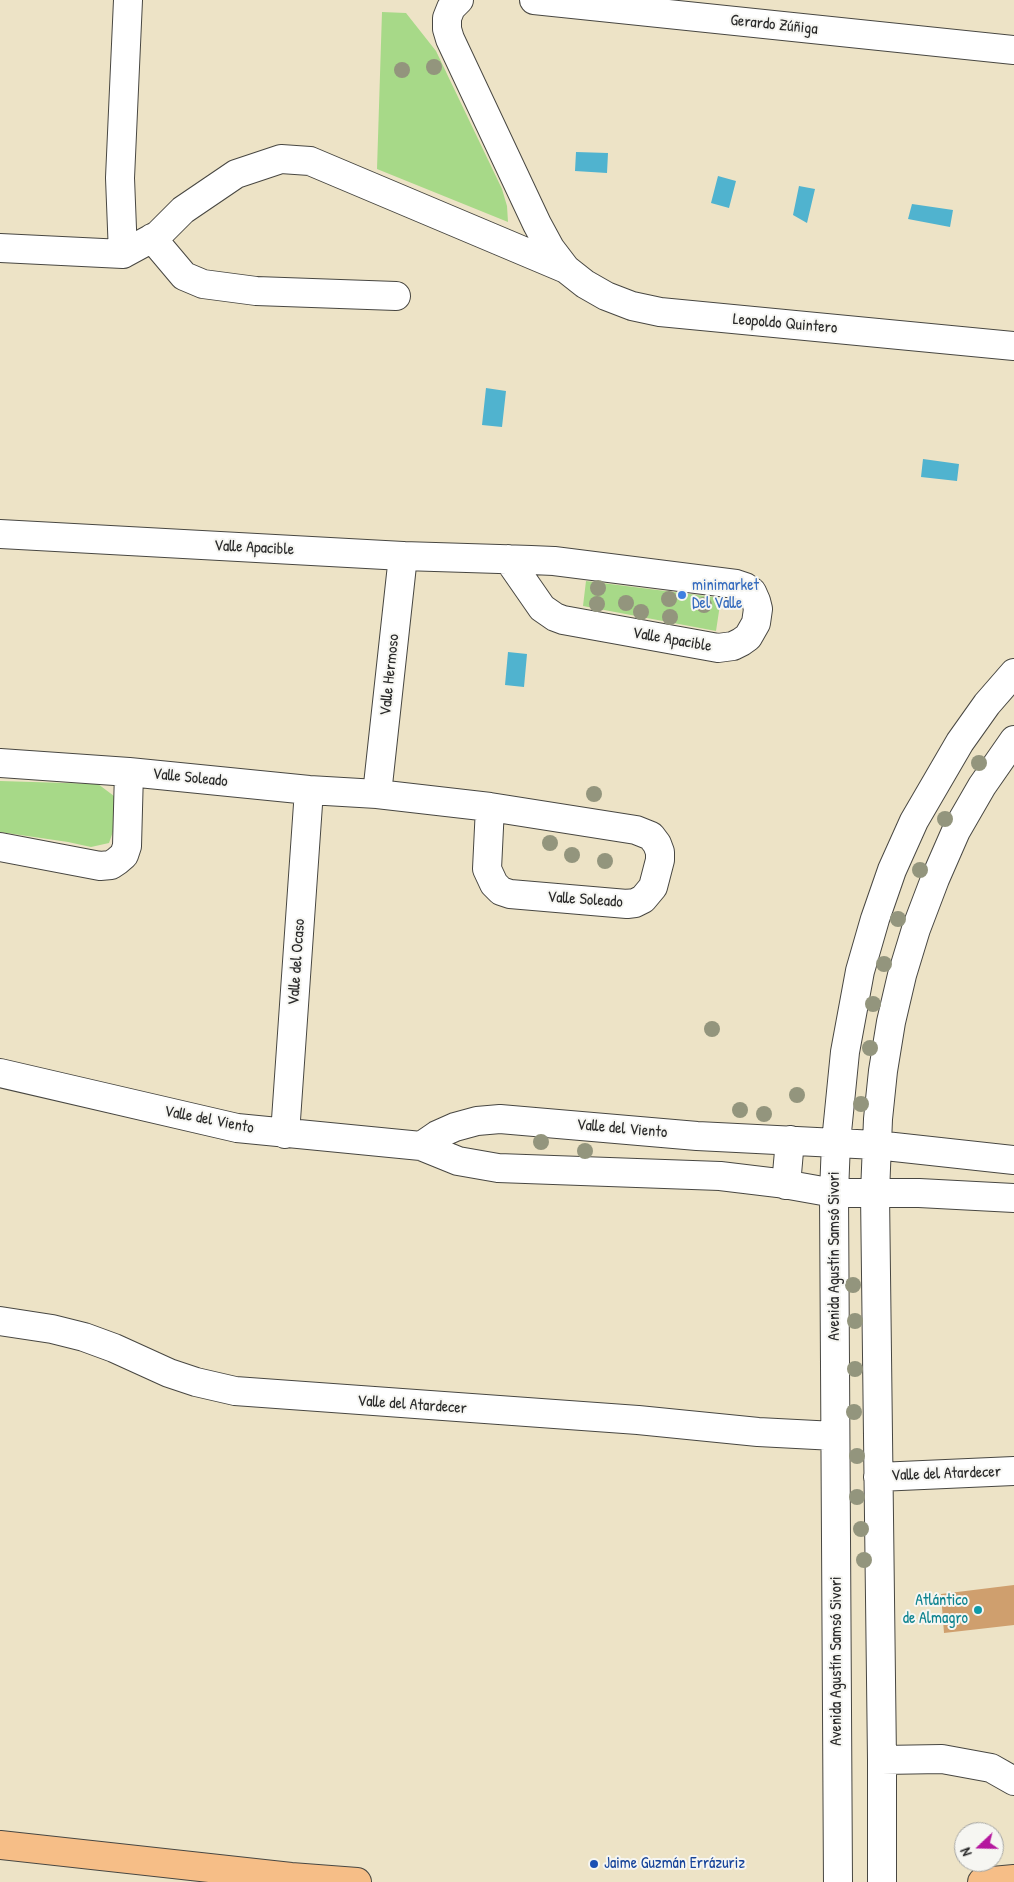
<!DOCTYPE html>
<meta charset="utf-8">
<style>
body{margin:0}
#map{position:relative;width:1014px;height:1882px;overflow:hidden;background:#ede3c6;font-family:"Patrick Hand",sans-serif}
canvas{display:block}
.north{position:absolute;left:954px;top:1822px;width:50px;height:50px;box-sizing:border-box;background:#f6f6f2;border:1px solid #a5a5a2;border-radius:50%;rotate:249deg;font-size:14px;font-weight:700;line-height:20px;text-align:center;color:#2b2b2b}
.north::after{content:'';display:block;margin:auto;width:18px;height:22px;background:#b5179e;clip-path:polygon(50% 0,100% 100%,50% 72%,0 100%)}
</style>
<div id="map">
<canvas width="1014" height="1882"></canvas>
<div class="north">N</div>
</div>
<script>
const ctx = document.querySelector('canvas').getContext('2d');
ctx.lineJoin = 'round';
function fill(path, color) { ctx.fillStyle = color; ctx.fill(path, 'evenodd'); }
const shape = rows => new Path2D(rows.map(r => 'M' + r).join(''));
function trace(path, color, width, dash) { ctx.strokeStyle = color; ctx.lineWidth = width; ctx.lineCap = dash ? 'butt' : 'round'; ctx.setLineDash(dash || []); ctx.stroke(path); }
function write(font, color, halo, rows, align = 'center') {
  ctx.font = font + ' "Patrick Hand",sans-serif'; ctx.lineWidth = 4; ctx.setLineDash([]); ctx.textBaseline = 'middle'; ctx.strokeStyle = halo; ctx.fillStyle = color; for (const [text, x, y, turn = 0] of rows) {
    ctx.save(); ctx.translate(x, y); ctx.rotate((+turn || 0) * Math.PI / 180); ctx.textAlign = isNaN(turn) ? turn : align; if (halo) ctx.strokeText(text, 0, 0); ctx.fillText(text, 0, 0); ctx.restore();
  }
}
fill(shape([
 [382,12,406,13,436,51,502,189,507,206,508,222,377,169],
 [586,581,721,598,716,631,583,606],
 [0,781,98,784,114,796,115,826,109,843,91,847,68,842,0,832]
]), '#a7d988');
fill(shape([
 [576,152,608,153,607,173,575,171],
 [718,176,736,181,729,208,711,203],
 [799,186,815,189,807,223,793,215],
 [912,204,953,210,950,227,908,219],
 [486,388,506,391,502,427,482,425],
 [923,459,959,464,957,481,921,477],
 [508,652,527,654,524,687,505,685]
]), '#50b3cf');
fill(shape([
 [1014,1585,1014,1625,944,1633,941,1594]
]), '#cf9f6e');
const minor = shape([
 [459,0,451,8,447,18,447,29,450,39,537,224,550,248,566,269],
 [534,0,1014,50],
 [152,238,184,276,203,284,256,291,396,296],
 [0,248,123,254,158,235,183,210,236,174,281,159,310,161,566,269,585,284,606,296,632,306,660,312,1014,346],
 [123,254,120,178,128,0],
 [0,534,403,556,531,560,554,561,736,584,745,587,752,592,756,601,758,609,756,623,748,637,741,642,733,646,718,648,563,620,555,617,542,608,508,559],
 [0,763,129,772,309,790,377,794,490,807,636,830,651,836,657,844,660,852,660,860,653,887,643,899,635,903,627,904,510,894,501,891,494,884,487,869,490,807],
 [377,794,403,556],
 [0,847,100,866,111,865,117,861,124,855,127,846,129,772],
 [0,1073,237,1128,421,1146,458,1161,498,1168,720,1176,778,1183,834,1193,919,1193,1014,1198],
 [285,1134,309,790],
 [421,1146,437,1135,455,1127,477,1121,500,1119,697,1136,876,1145,1014,1160],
 [786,1185,790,1140],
 [0,1321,52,1329,84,1337,114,1348,169,1373,196,1382,235,1391,638,1420,758,1432,835,1436],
 [878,1477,1014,1471],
 [882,1760,942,1759,991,1768,1014,1781],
 [838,1882,834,1193,836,1142,845,1052,860,971,875,919,892,870,914,821,960,742,987,704,1014,673],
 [882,1882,882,1760,875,1193,878,1119,883,1071,891,1022,902,975,916,929,935,879,956,831,982,786,1014,740]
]);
const major = shape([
 [0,1845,291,1877,357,1882],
 [982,1882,1014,1879]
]);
trace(minor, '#484742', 30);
trace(major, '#484742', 30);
trace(minor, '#fff', 28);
trace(major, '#f6be87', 28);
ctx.fillStyle = '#93957d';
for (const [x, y] of [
 [434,67],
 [402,70],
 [598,588],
 [669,599],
 [626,603],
 [597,604],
 [704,605],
 [641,612],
 [670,617],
 [979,763],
 [594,794],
 [945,819],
 [550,843],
 [572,855],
 [605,861],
 [920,870],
 [898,919],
 [884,964],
 [873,1004],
 [712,1029],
 [870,1048],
 [797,1095],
 [861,1104],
 [740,1110],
 [764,1114],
 [541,1142],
 [585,1151],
 [853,1285],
 [855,1321],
 [855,1369],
 [854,1412],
 [857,1456],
 [857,1497],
 [861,1529],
 [864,1560]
]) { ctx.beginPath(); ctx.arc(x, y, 8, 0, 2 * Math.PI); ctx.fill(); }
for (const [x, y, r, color] of [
 [682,595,5,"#3f7fe0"],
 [978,1610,5,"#0f9aa8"],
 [594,1864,5,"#1a4fb4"]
]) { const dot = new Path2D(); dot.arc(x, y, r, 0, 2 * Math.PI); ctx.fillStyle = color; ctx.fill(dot); trace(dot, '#f6f6f2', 2); }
write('16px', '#2b2b2b', '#f6f6f2', [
 ["Gerardo Zúñiga",774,25,6],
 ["Leopoldo Quintero",785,324,5],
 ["Valle Apacible",254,548,3],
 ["Valle Apacible",672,640,10],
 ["Valle Hermoso",390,675,-84],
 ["Valle Soleado",190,778,6],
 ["Valle Soleado",585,900,4],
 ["Valle del Ocaso",297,962,-86],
 ["Valle del Viento",209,1120,11],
 ["Valle del Viento",622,1129,5],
 ["Avenida Agustín Samsó Sivori",835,1256,-90],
 ["Valle del Atardecer",412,1405,4],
 ["Valle del Atardecer",946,1474,-2],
 ["Avenida Agustín Samsó Sivori",837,1661,-90]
]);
write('16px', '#366cbe', '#f6f6f2', [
 ["minimarket",692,586],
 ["Del Valle",692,604]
], 'left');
write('16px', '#0d838f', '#f6f6f2', [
 ["Atlántico",968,1601],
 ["de Almagro",968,1619]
], 'right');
write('16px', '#164399', '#f6f6f2', [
 ["Jaime Guzmán Errázuriz",604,1864]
], 'left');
</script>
